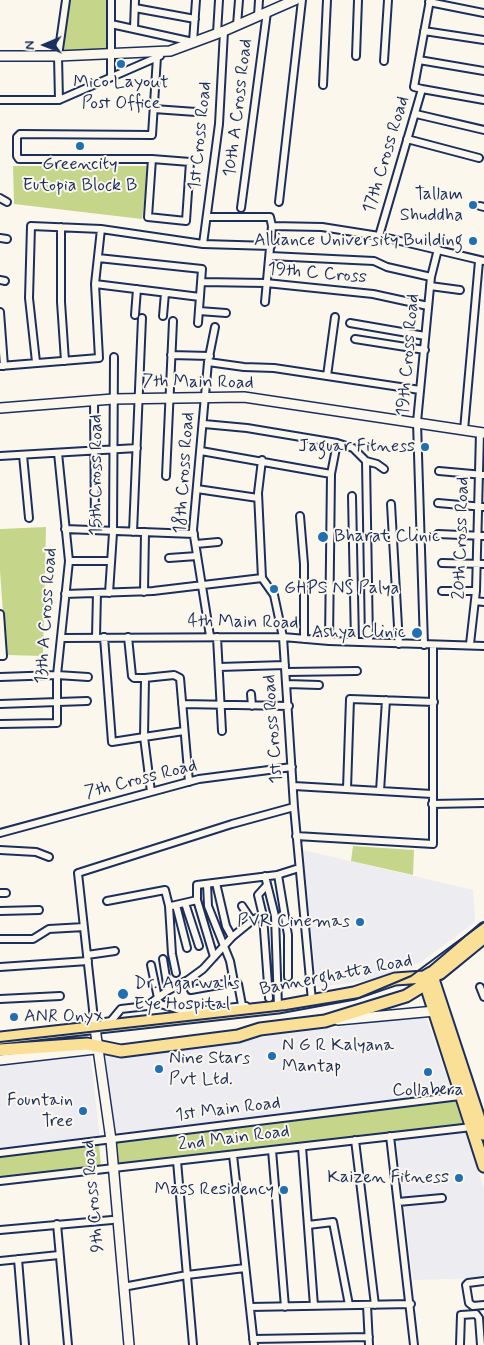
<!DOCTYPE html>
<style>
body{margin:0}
#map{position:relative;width:484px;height:1345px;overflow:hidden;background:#fbf7ec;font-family:Mynerve,sans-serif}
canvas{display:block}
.north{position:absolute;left:20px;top:20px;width:50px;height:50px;-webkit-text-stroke:4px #fbf7ec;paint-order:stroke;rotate:269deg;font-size:14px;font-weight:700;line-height:20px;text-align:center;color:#1b2f5e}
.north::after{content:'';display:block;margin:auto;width:18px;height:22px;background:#1b2f5e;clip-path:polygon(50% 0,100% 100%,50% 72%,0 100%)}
</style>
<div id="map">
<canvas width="484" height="1345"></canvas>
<div class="north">N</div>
</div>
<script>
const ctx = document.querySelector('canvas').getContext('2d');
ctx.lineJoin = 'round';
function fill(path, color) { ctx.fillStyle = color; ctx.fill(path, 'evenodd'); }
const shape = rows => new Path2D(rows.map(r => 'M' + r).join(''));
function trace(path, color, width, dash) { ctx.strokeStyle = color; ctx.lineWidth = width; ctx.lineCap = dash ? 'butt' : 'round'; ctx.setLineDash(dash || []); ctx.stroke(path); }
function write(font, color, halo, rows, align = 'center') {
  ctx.font = font + ' Mynerve,sans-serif'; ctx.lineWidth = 4; ctx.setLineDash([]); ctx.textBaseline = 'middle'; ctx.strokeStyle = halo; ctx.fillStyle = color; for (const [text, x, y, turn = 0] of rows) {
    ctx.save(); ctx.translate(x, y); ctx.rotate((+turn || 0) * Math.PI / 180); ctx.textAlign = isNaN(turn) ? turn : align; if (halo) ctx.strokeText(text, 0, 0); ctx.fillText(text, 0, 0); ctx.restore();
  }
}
fill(shape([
 [303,850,473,890,475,922,421,962,370,980,317,987],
 [426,1016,453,1095,113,1138,106,1057],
 [90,1053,100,1139,0,1150,0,1062],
 [465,1132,484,1188,484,1278,413,1280,396,1139]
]), '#ececf1');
fill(shape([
 [68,0,108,0,108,52,61,54],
 [13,166,149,166,142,219,14,204],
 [46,527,43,656,6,655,0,571,0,529],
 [353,846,414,850,413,875,351,861],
 [455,1100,463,1126,114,1164,112,1143],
 [99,1144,101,1166,0,1179,0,1156]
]), '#c5d68a');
const street = shape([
 [429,2,484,13],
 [135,8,195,19],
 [258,16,259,0],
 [111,24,193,42,196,0],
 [237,25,239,0],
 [134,29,135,0],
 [424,31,484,40],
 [217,33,219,0],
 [356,56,358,0],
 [419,60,484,71],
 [384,61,388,0],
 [111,77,111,0],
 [323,85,327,0],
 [422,89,484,100],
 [0,100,59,100,160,56],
 [59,100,58,56,66,0],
 [154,109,196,112],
 [416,114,484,130],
 [407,139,479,158],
 [152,159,148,217,186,221,190,162,152,159,19,159,17,156,17,137,20,134,152,135,157,57],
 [0,198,7,202],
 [279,202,302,0],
 [480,206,484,207],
 [241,208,267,12],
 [207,217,270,217,272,226,322,227,379,236,484,261],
 [61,227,61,302,65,361],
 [379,236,422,89,414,87,430,0],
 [0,238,7,239],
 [203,244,219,124,224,31],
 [270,256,374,261,387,267,431,277],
 [98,258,202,269,198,323],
 [0,280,5,281],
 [201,282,266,283,373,294,428,306],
 [95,284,200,297],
 [430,286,460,290],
 [265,302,272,226],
 [199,311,226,313],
 [0,312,4,366],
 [135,315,137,289],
 [163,316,165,293],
 [350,323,425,336],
 [355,339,425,350],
 [171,355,210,356],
 [36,362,29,298,31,226,101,229,203,244,271,246],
 [208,362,244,367,274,368,420,390],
 [0,366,99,358,95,284,101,229],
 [327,376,335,317],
 [94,400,95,530],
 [204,424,247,428,337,443,353,448,366,461,377,464,384,469],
 [464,430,479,261],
 [201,451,331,474],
 [23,455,29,518],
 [0,456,137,448],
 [262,460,258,493,262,578,274,595,283,637,294,807,312,1001],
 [366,461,369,642],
 [439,471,484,475],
 [166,476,173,321],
 [197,489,258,498],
 [352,496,355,642],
 [438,503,484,507],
 [391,504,399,644],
 [300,516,304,564,304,639],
 [65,529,194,534],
 [133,532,142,318],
 [438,534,484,536],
 [196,544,218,542],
 [169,558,197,556],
 [69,561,111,561],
 [442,563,484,564],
 [442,591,476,591],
 [144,592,145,532],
 [109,593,113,533,114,357],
 [65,594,153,591,262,578],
 [475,601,484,602],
 [0,614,3,656,0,656],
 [210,636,193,530,208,362,215,327],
 [96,637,97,593],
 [104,637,112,742,144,737,151,792],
 [128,637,132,676,134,678,145,678,144,737,184,731],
 [217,637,222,731],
 [62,638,283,637,329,641,484,646],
 [329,641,331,474,337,443],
 [470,644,476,591,480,432],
 [424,645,417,422,431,277,438,249],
 [219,667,285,665],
 [286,672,357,671],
 [0,677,57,675,88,677],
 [145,678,174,675,180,678,189,782],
 [287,684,319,685],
 [251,694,252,706],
 [0,704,87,701],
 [182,704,289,706],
 [0,724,57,723,57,675,69,561,58,453],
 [294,786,432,794],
 [347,789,350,699,434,702],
 [380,791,386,700],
 [432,804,484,803],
 [0,833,199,779,292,767],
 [296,836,433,844,433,645],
 [0,850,36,852,49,857],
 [278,875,288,935,288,977],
 [265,876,275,916,278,1007],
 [216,883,226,926,232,937],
 [207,884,208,906,230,961,234,982,238,984,242,1005],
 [267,885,258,895,263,916,269,998],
 [0,893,6,893],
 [197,900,214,957],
 [107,901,165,890,169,906,171,906,197,900,197,885,277,875,299,868],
 [185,903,199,946],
 [176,905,187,948],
 [169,906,172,954,176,973],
 [242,906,252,921],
 [0,911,39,910],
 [0,939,33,939,49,929,84,927],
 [87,955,115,951],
 [163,959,168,990],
 [151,965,158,998],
 [0,967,88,961],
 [188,980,191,990,224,984],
 [480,987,484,997],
 [0,999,60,996],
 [154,1002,186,1012,246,1006],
 [105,1022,111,1021,121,1009,147,1006,167,991,188,980,203,969,232,937,254,919,263,916],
 [95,1028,78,873,232,824,294,807],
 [390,1136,414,1345],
 [355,1140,375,1305],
 [302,1147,314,1306],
 [272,1150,285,1307],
 [0,1153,460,1096],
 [233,1155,254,1345],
 [177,1161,193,1345],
 [0,1181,472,1127],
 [398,1202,442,1198],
 [57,1224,68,1345],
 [308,1225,333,1222,349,1305],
 [0,1230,112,1220],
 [18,1259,25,1345],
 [0,1261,59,1255],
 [484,1281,468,1283,466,1285,469,1303,473,1306,484,1305],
 [123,1287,187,1275,245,1268],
 [367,1305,369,1345],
 [250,1307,411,1304],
 [253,1339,369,1337],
 [460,1345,461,1315,476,1314,479,1318,481,1345]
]);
const secondary = shape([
 [0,56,58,56,170,51,224,31,295,0],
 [0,408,113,399,244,397,484,433],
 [338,1020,435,1011],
 [95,1028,111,1140,129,1345],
 [0,1060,95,1049]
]);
const primary = shape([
 [431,973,484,928],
 [440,974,484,938]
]);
const highway = shape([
 [424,979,484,1166],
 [0,1038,278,1007,354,993,395,979,424,977,431,973,484,1134],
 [0,1050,87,1044,121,1051,238,1036,260,1029,325,1021,406,996,434,979]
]);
trace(street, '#1b2f5e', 10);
trace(secondary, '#1b2f5e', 12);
trace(primary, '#1b2f5e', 14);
trace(highway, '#1b2f5e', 15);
trace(street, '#fbf7ec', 6);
trace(secondary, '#fbf7ec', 9);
trace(primary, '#fadf96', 10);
trace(highway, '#fadf96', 11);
trace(shape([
 [0,1042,286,1010,359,998,411,976,484,922]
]), '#1b2f5e', 2);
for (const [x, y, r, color] of [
 [121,64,5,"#1f6fb2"],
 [80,146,5,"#1f6fb2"],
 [473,205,5,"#1f6fb2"],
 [473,241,5,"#1f6fb2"],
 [425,447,5,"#1f6fb2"],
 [323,537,6,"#1f6fb2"],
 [274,589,5,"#1f6fb2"],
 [417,633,6,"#1f6fb2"],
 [360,922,5,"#1f6fb2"],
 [123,994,6,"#1f6fb2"],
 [14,1017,5,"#1f6fb2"],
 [272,1056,5,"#1f6fb2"],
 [159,1069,5,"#1f6fb2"],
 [428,1072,5,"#1f6fb2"],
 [83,1111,5,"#1f6fb2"],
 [459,1178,5,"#1f6fb2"],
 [284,1190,5,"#1f6fb2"]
]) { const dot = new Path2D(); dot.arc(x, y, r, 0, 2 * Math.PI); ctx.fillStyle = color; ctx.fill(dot); trace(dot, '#fbf7ec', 2); }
write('18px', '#1b2f5e', '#fbf7ec', [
 ["Mico Layout",121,83,"center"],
 ["Post Office",121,104,"center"],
 ["Greencity",80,165,"center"],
 ["Eutopia Block B",80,186,"center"],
 ["Tallam",463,195],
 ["Shuddha",463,216],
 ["Alliance University Building",463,241],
 ["Jaguar Fitness",415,447],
 ["Bharat Clinic",334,537,"left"],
 ["GHPS NS Palya",284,589,"left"],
 ["Ashya Clinic",406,633],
 ["PVR Cinemas",350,922],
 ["Dr. Agarwal's",134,984,"left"],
 ["Eye Hospital",134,1005,"left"],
 ["ANR Onyx",24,1017,"left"],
 ["N G R Kalyana",282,1046,"left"],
 ["Mantap",282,1067,"left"],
 ["Nine Stars",169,1059,"left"],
 ["Pvt Ltd.",169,1080,"left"],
 ["Collabera",428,1091,"center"],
 ["Fountain",73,1101],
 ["Tree",73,1122],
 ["Kaizen Fitness",449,1178],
 ["Mass Residency",274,1190]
], 'right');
write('18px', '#1b2f5e', '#fbf7ec', [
 ["10th A Cross Road",239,108,-83],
 ["1st Cross Road",201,136,-84],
 ["17th Cross Road",387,155,-73],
 ["19th C Cross",317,274,5],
 ["19th Cross Road",409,355,-85],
 ["7th Main Road",198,383,1],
 ["18th Cross Road",185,473,-86],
 ["15th Cross Road",97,475,-90],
 ["20th Cross Road",462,538,-88],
 ["13th A Cross Road",47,616,-86],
 ["4th Main Road",243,623,1],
 ["1st Cross Road",274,729,-94],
 ["7th Cross Road",141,780,-14],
 ["Bannerghatta Road",336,976,-11],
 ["1st Main Road",228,1110,-7],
 ["2nd Main Road",234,1139,-7],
 ["9th Cross Road",94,1196,-95]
]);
</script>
